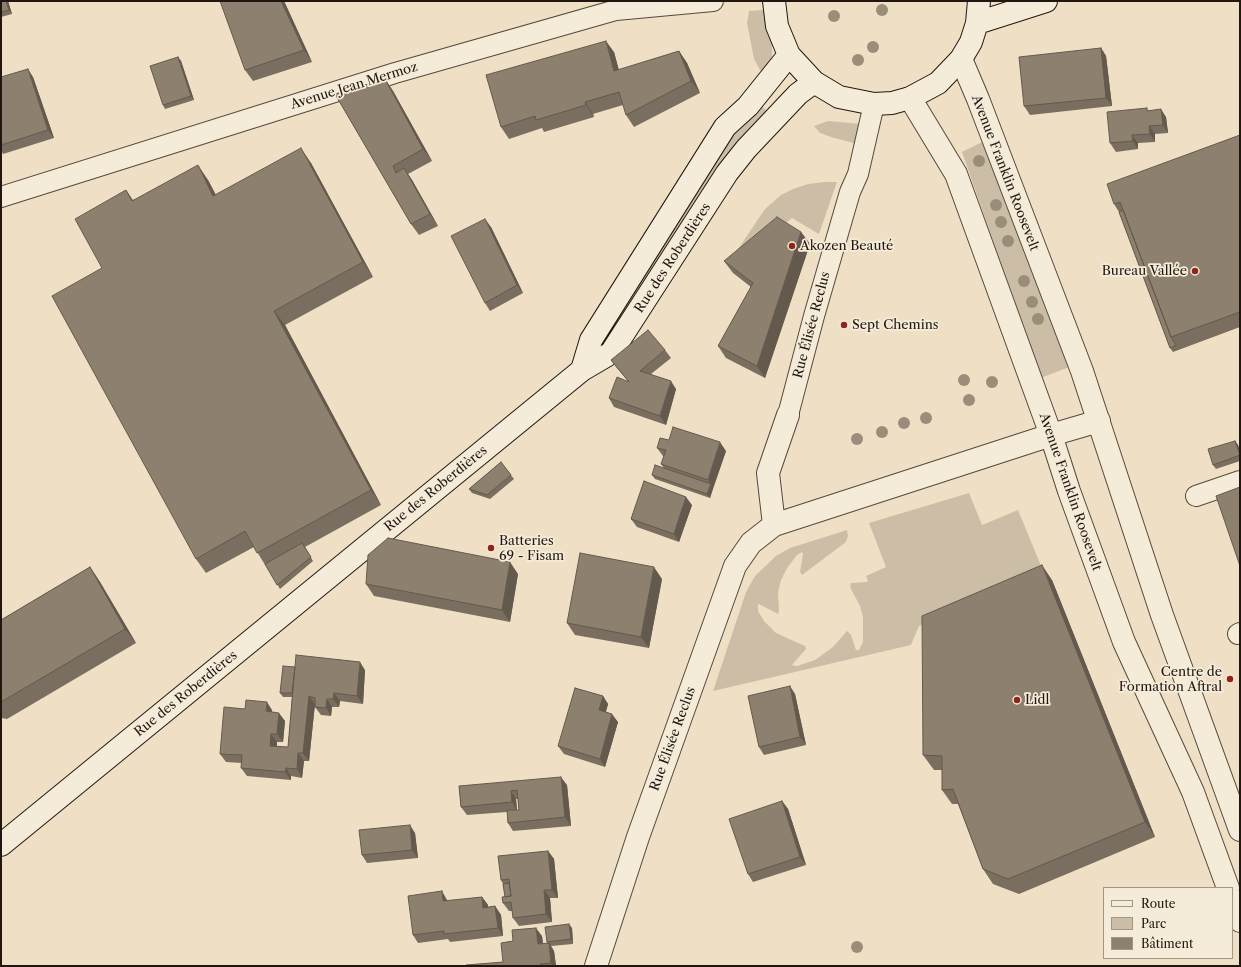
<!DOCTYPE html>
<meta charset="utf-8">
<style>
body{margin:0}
#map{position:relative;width:1241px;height:967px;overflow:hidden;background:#efe0c5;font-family:"Libre Caslon Text",serif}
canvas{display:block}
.frame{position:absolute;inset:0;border:2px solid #221710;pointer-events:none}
.legend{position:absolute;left:1103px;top:887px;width:130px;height:72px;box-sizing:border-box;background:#f5ebd9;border:1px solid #a19689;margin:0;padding:5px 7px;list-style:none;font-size:12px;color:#221710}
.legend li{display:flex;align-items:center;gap:8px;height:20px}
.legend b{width:20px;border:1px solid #a19689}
</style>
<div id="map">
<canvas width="1241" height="967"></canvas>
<div class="frame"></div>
<ul class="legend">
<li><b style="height:5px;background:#f5ebd9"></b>Route</li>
<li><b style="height:11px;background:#ccbea6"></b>Parc</li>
<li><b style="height:11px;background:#8d806e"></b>Bâtiment</li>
</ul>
</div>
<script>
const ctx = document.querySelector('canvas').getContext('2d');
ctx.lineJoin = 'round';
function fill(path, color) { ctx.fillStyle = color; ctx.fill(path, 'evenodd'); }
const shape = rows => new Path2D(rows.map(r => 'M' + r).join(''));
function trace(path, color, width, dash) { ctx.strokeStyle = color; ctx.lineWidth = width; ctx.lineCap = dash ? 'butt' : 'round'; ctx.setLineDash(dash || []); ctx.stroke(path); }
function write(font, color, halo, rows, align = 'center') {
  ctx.font = font + ' "Libre Caslon Text",serif'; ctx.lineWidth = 3.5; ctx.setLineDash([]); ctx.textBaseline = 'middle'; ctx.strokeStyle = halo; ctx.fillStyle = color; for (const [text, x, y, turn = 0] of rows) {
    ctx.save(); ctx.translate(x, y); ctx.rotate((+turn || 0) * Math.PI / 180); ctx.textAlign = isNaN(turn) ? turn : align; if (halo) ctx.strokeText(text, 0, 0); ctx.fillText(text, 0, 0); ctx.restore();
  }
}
fill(shape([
 [763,10,769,18,772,44,772,56,764,73,760,70,754,59,747,23,749,11],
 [762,106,768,113,606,349,597,346,730,136],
 [828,121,861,124,857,144,831,137,820,133,814,126],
 [984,141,1069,367,1041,378,962,152],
 [825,182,837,182,819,234,792,218,740,261,732,258,765,209,781,195,793,189,808,184],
 [969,493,982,525,1018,510,1046,578,919,626,911,645,713,691,746,592,755,576,776,556,790,548,847,530,848,536,846,542,802,575,800,572,803,554,802,552,797,555,787,568,781,580,778,592,779,611,778,614,759,604,758,605,758,611,764,621,776,633,805,646,806,649,792,665,797,666,815,660,833,647,847,631,851,635,856,650,859,650,863,642,863,617,860,606,850,587,851,583,866,582,868,581,866,576,886,567,869,523]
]), '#ccbea6');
const service = shape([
 [1,197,395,73,616,10,713,1],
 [788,415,814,316,850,192,858,174,874,104],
 [1196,496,1240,481],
 [1238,634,1240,633]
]);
const minor = shape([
 [774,525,768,473,788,415],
 [596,966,638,837,735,566,751,543,774,525,1051,435,1099,421]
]);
const tertiary = shape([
 [961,59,978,99,1082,371,1162,615,1240,830],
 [910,98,956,174,1051,435,1069,491,1124,642,1193,792,1228,888],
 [1232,899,1240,921]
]);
const secondary = shape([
 [774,1,777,26,789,55,814,82,839,97,874,104,892,103,910,98,938,83,961,59,971,42,977,23,979,1],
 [977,23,1046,1],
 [582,370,591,340,725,127,748,106,789,55],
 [1,845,582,370,611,353,727,173,746,149,798,94,814,82]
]);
trace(service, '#55493d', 22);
trace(minor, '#55493d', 24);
trace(tertiary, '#55493d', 24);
trace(secondary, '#221710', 24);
trace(service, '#f5ebd9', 20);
trace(minor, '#f5ebd9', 22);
trace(tertiary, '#f5ebd9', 22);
trace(secondary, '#f5ebd9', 22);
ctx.fillStyle = '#9a8d7a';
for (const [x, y] of [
 [882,10],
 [834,16],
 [873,47],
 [858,60],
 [979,161],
 [996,205],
 [1001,222],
 [1008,241],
 [1024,281],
 [1032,302],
 [1038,319],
 [964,380],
 [992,382],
 [969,400],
 [926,418],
 [904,423],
 [882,432],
 [857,439],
 [857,947]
]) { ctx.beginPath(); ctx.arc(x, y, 6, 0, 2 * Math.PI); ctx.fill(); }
fill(shape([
 [1,1,8,1,12,14,1,17],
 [284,1,312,62,253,81,245,70],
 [1101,48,1106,56,1112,106,1030,115,1024,106],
 [679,51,687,63,700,93,634,127,626,115,623,105,593,114,594,117,544,132,542,128,509,139,501,127,614,52,619,70],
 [178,57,181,61,194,100,165,109,163,105],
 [1,77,33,77,54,138,3,154,1,150],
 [385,79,393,91,432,161,408,174,412,180,438,226,419,235,411,224,335,94],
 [1148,110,1166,117,1168,133,1155,134,1155,142,1138,143,1138,149,1116,152,1110,143],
 [1240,135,1240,327,1173,352,1170,348,1119,212,1114,204],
 [311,163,373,277,285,325,381,505,305,547,313,561,280,589,254,547,206,573,196,559,126,190,133,200,208,180,216,195],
 [491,227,523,293,490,311,485,303],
 [801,232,810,244,765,378,726,358,718,346,751,287,733,273,724,261],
 [665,350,671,358,651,374,676,389,666,425,614,407,609,398,628,381,617,368,611,360],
 [669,440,726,451,710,498,655,479,652,475,664,468,661,464,664,456,663,456,657,448],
 [1235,441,1238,445,1240,451,1240,461,1216,469,1213,465],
 [501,462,514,479,490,499,472,493,469,489],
 [692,505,679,542,637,527,631,519],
 [90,567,100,582,136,643,7,719,1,718,1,620],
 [518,574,510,622,374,596,366,584],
 [662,579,649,648,575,635,567,623],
 [1052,580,1155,837,1019,894,993,884,983,869,958,804,952,804,942,790,942,770,934,770,923,755],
 [295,667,365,670,363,704,340,701,339,707,332,707,331,716,321,715,315,707,315,704,309,761,304,761,302,778,291,776,291,780,247,776,241,768,242,763,226,762,220,754,245,709,272,710,272,712,285,721,283,742,277,742,277,747,288,747,292,697,283,697,280,693],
 [795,694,806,745,764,755,759,747],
 [603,696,608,704,606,712,618,722,605,767,564,754,558,746],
 [567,785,571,826,513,831,508,823,507,812,467,815,461,807,459,786],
 [516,799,518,799,519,810,517,810],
 [782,801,788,809,806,865,753,882,748,874],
 [415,833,418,858,367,863,362,855],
 [548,851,554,859,558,898,550,898,552,922,519,926,513,918,512,911,509,911,503,903,505,897,503,884,501,880],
 [482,897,488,905,488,907,495,906,501,915,503,936,450,942,448,939,418,943,413,935,447,900,448,901],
 [572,928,573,944,551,946,554,951,556,966,467,966,503,962,513,941,542,936,543,944,547,943,547,942]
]), '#796e5f');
fill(shape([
 [6,1,8,1,12,14,9,10],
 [281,1,284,1,312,62,304,50],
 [606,41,614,52,622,83,614,71],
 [1101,48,1106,56,1112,106,1106,98],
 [679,51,687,63,700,93,691,81],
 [178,57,181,61,194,100,191,96],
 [28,69,33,77,54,138,48,130],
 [385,79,393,91,432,161,423,149],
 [585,102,593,114,594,117,586,105],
 [1161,109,1166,117,1168,133,1163,125],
 [1149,126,1155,134,1155,142,1150,134],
 [1132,135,1138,143,1138,149,1133,141],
 [301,148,311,163,373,277,363,262],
 [198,165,208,180,224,211,213,196],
 [404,168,412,180,438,226,430,214],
 [485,219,491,227,523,293,517,285],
 [801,232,810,244,765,378,757,366],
 [274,311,285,325,381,505,371,490],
 [671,381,676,389,666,425,660,416],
 [1235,441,1238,445,1240,451,1240,455],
 [720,442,726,451,713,488,708,480],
 [711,484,713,488,710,498,707,494],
 [686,497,692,505,679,542,674,534],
 [510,562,518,574,510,622,502,610],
 [1042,565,1052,580,1155,837,1145,822],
 [90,567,100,582,136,643,125,629],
 [654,567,662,579,649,648,641,637],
 [360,662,365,670,363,704,357,696],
 [790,686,795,694,806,745,800,737],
 [334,693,340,701,339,707,333,699],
 [309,696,315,704,309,761,303,753],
 [603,696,608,704,604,718,599,710],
 [327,699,332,707,331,716,326,708],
 [267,702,272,710,272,719,266,711],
 [279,713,285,721,283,742,277,734],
 [612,714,618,722,605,767,600,759],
 [271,734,277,742,276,754,270,746],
 [298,753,304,761,302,778,297,769],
 [286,768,291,776,291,780,285,772],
 [561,777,567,785,571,826,565,817],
 [511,791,516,799,517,811,512,802],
 [782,801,788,809,806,865,800,857],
 [410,825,415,833,418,858,412,850],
 [548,851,554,859,558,898,552,890],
 [544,890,550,898,552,922,546,914],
 [442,891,447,900,448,909,443,901],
 [482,897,488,905,489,916,483,908],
 [495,906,501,915,503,936,498,928],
 [569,924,572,928,573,944,571,939],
 [536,928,542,936,544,952,538,944],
 [549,943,554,951,556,966,553,966,551,963]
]), '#635a4d');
const building = shape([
 [1,1,6,1,9,10,1,12,1,1],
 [220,1,281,1,304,50,245,70,220,1],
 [606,41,614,71,679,51,691,81,626,115,619,92,585,102,586,105,536,120,535,116,501,127,486,75,606,41],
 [1101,48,1106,98,1024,106,1019,57,1101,48],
 [178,57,191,96,163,105,150,66,178,57],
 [28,69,48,130,1,145,1,77,28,69],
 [385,79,423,149,393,166,396,173,404,168,430,214,411,224,335,94,385,79],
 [1147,108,1147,111,1161,109,1163,125,1149,126,1150,134,1132,135,1133,141,1110,143,1107,112,1147,108],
 [1240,135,1240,312,1171,337,1120,202,1114,204,1107,184,1240,135],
 [301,148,363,262,274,311,371,490,257,553,245,531,196,559,52,296,102,268,75,219,126,190,132,201,198,165,213,196,301,148],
 [1123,210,1171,337,1176,345,1170,348,1119,212,1123,210],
 [777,217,801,232,757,366,718,346,753,283,724,261,777,217],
 [485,219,517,285,485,303,451,236,485,219],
 [648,330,665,350,640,371,671,381,660,416,609,398,617,377,629,382,611,360,648,330],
 [673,427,720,442,708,480,661,464,666,450,657,448,660,438,669,440,673,427],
 [1235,441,1240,455,1213,465,1208,449,1235,441],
 [501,462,511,475,487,495,469,489,501,462],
 [655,465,711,484,707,494,652,475,655,465],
 [644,481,686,497,674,534,631,519,644,481],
 [1240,487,1240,566,1216,496,1240,487],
 [388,538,510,562,502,610,366,584,368,555,388,538],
 [302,543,311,557,277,585,265,564,302,543],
 [580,553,654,567,641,637,567,623,580,553],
 [1042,565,1145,822,1008,879,983,869,953,789,942,790,942,756,923,755,922,616,1042,565],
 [90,567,125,629,1,702,1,620,90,567],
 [296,655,360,662,357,696,334,693,333,699,327,699,326,708,315,707,315,698,309,696,303,753,298,753,297,769,286,768,285,772,241,768,242,755,220,754,224,707,245,709,246,700,267,702,266,711,279,713,277,734,271,734,270,746,288,747,296,655],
 [283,666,295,667,292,693,280,693,283,666],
 [790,686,800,737,759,747,748,696,790,686],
 [575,688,603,696,599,710,612,714,600,759,558,746,575,688],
 [561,777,565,817,508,823,507,810,519,810,517,790,511,791,512,802,461,807,459,786,561,777],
 [782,801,800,857,748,874,729,819,782,801],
 [410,825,412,850,362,855,359,830,410,825],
 [548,851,552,890,544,890,546,914,513,918,511,902,503,903,502,897,511,896,509,879,501,880,498,856,548,851],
 [509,883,511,896,505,897,503,884,509,883],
 [442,891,443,901,482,897,483,908,495,906,498,928,444,934,444,931,413,935,408,896,442,891],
 [569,924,571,939,547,942,545,927,569,924],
 [536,928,538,944,549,943,551,963,540,964,540,966,467,966,466,965,503,962,501,943,513,941,512,930,536,928]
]);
fill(building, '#8d806e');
trace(building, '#635a4d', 1);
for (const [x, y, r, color] of [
 [792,246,4,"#8f2418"],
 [1195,271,4,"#8f2418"],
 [844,325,4,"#8f2418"],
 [491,548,4,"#8f2418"],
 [1230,679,4,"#8f2418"],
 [1017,700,4,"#8f2418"]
]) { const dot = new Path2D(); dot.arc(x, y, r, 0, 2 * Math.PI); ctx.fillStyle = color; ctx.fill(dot); trace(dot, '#f5ebd9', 1.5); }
write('13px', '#221710', '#f5ebd9', [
 ["Avenue Jean Mermoz",354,86,-17],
 ["Avenue Franklin Roosevelt",1005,173,69],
 ["Rue des Roberdières",673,258,-57],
 ["Rue Élisée Reclus",812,325,-75],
 ["Rue des Roberdières",436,489,-39],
 ["Avenue Franklin Roosevelt",1070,492,71],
 ["Rue des Roberdières",186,694,-39],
 ["Rue Élisée Reclus",673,739,-70]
]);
write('13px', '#221710', '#f5ebd9', [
 ["Akozen Beauté",800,246],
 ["Bureau Vallée",1187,271,"right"],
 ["Sept Chemins",852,325],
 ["Batteries",499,541],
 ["69 - Fisam",499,556],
 ["Centre de",1222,672,"right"],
 ["Formation Aftral",1222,687,"right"],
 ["Lidl",1025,700]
], 'left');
</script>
